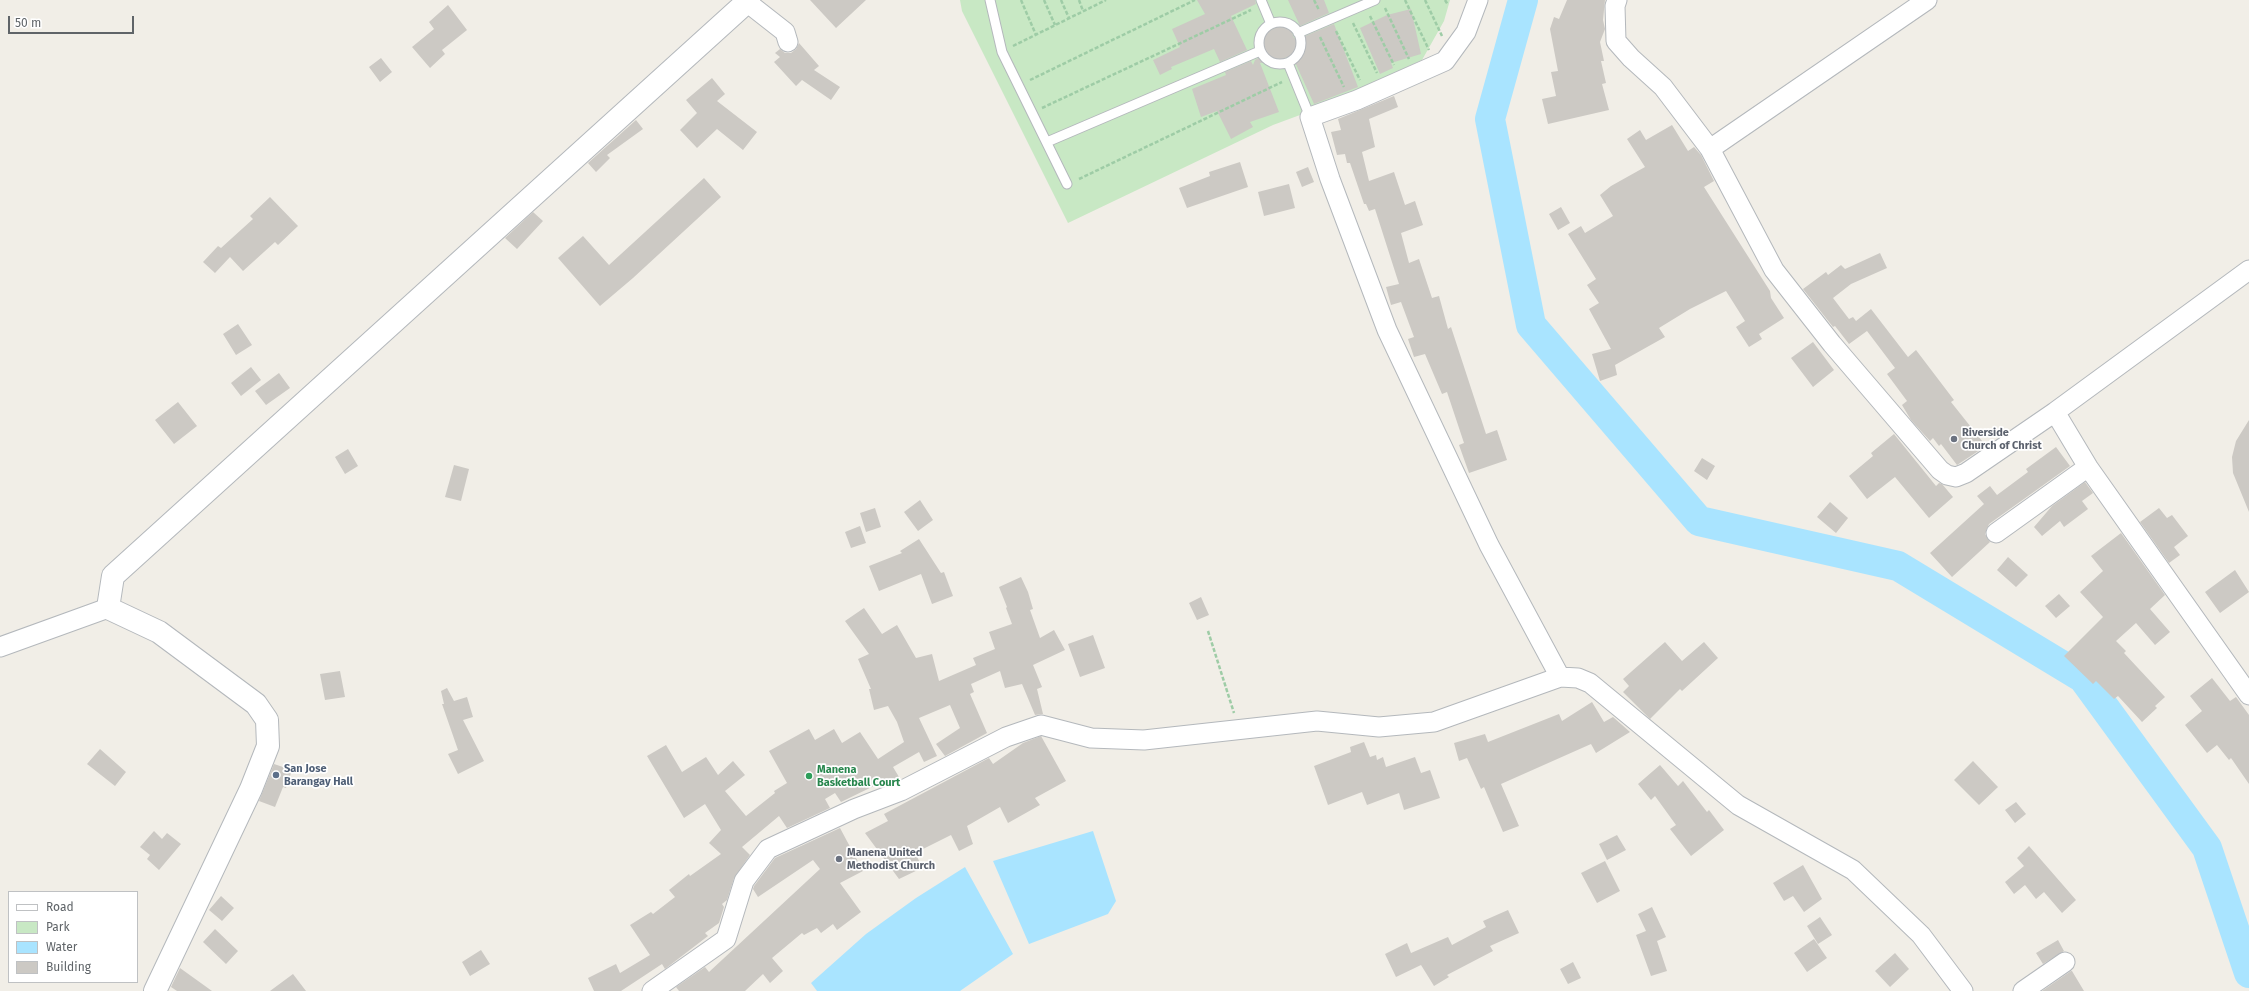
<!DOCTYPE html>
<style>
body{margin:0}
#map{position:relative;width:2249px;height:991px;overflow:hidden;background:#f1eee7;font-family:"Fira Sans",sans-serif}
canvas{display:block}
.legend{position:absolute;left:8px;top:891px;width:130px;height:92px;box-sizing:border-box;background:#fff;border:1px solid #bfc1c3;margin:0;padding:5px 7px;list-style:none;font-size:12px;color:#5f6468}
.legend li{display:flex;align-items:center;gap:8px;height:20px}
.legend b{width:20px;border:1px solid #bfc1c3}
.scale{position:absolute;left:8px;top:16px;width:126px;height:18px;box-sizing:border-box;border:2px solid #5f6468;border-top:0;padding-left:5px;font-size:12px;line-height:14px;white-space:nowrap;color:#5f6468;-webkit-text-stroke:3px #fff;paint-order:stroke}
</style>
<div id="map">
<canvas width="2249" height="991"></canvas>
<ul class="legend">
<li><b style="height:5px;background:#fff"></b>Road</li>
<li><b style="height:11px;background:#c8e8c4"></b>Park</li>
<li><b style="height:11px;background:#a9e4ff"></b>Water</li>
<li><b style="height:11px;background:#ccc9c4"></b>Building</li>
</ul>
<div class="scale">50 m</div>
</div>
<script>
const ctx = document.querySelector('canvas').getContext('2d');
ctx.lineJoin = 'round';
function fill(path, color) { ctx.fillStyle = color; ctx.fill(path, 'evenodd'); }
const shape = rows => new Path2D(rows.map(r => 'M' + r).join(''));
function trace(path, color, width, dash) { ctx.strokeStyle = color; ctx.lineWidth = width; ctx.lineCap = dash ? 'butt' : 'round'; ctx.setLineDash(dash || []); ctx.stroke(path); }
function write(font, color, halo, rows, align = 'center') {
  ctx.font = font + ' "Fira Sans",sans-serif'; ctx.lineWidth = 3.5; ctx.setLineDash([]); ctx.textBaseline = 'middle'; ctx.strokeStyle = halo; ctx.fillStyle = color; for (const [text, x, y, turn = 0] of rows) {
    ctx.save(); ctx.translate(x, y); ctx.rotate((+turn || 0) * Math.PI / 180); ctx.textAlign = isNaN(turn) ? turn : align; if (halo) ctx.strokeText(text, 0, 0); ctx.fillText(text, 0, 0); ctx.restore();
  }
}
fill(shape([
 [960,0,1450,0,1444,21,1422,60,1327,105,1273,125,1068,223,962,11]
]), '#c8e8c4');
fill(shape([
 [1093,831,1116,901,1108,914,1029,944,993,861],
 [965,867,1013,954,960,991,817,991,811,983,866,934,916,898]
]), '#a9e4ff');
trace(shape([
 [1523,0,1490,119,1531,325,1699,521,1898,566,2083,678,2207,848,2249,973]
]), '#a9e4ff', 30);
fill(shape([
 [810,0,866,0,836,28],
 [1197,0,1255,0,1256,4,1231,16,1247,50,1220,62,1214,49,1171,67,1172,69,1160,75,1153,60,1180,47,1172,29,1205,14],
 [1288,0,1324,0,1329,13,1300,26],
 [1567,0,1605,0,1603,20,1605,29,1600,42,1604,61,1601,61,1606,83,1602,84,1609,110,1548,124,1542,99,1556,96,1551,72,1558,71,1550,29,1554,17,1559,19],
 [448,5,467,30,442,50,445,54,430,68,412,47,434,29,429,22],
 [1411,9,1421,54,1391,63,1393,68,1380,74,1360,28,1387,15],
 [1334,24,1358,87,1314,104,1294,60,1286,57,1283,61,1260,63,1279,112,1250,122,1253,127,1231,139,1217,111,1201,117,1192,89,1226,75,1225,72,1251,61,1253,65,1255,60,1265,54,1265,48,1260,45,1267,32,1277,27,1297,27,1292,33,1294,38,1298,39],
 [799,43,819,66,814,70,840,87,831,100,802,80,796,86,774,62,780,57,775,53,780,49,785,53,791,53,796,49],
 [381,58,392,72,380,82,369,67],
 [712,78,725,94,717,101,757,132,743,150,717,129,697,148,680,130,697,113,686,100],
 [1394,96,1398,107,1369,119,1375,147,1362,152,1369,181,1394,172,1405,205,1415,201,1423,225,1401,233,1409,263,1419,259,1432,298,1439,296,1448,329,1451,327,1486,434,1497,430,1507,460,1469,473,1459,445,1464,443,1447,392,1442,394,1425,354,1414,357,1408,339,1414,337,1401,302,1391,305,1386,287,1399,284,1375,209,1369,211,1366,204,1364,204,1350,163,1347,163,1345,154,1337,155,1331,132,1341,130,1338,119],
 [636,120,643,129,607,155,610,158,596,172,588,163],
 [1672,125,1688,151,1694,147,1701,155,1714,181,1704,187,1770,291,1771,298,1784,318,1759,334,1762,339,1749,347,1736,327,1745,321,1726,291,1690,309,1659,328,1665,337,1615,365,1617,375,1600,381,1592,354,1611,349,1589,309,1599,303,1587,285,1596,279,1568,234,1581,226,1585,233,1613,216,1600,195,1611,186,1645,167,1627,139,1640,130,1646,140],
 [1240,162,1248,187,1187,208,1179,188,1210,176,1209,172],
 [1308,167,1314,182,1302,187,1296,172],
 [704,178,721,197,633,278,600,306,558,258,583,236,609,265],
 [1289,184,1295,208,1264,216,1258,192],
 [270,197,298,226,278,245,275,242,243,271,230,257,215,273,203,262,218,246,221,248,253,219,250,216],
 [1561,207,1570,223,1558,230,1549,214],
 [533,212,543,221,517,249,505,238],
 [1880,253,1887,268,1851,284,1833,298,1849,319,1853,317,1856,321,1871,309,1908,357,1916,350,1954,400,1951,402,1986,446,1957,465,1941,444,1939,446,1933,438,1930,441,1911,420,1902,405,1907,401,1887,374,1895,368,1867,331,1849,344,1835,326,1833,327,1803,289,1826,272,1828,275,1841,265,1845,269],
 [238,324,252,345,236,355,223,334],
 [1813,342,1834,370,1813,387,1791,358],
 [251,367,261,380,241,396,231,383],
 [279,373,290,388,266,405,255,391],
 [178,402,197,426,174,444,155,420],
 [2249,420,2249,512,2233,473,2232,457,2236,441],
 [1894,434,1936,486,1939,483,1942,484,1953,497,1929,518,1895,477,1867,499,1849,476,1873,456,1871,453],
 [2056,447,2070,466,1989,524,1985,534,1990,542,1952,577,1930,553,1984,504,1977,496,1990,486,1997,495,2028,472,2026,469],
 [348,449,358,466,345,474,335,457],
 [1702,458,1715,466,1707,480,1694,471],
 [454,465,469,469,461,501,445,497],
 [2085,482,2093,493,2082,501,2088,509,2064,527,2060,521,2042,536,2034,527,2052,506],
 [920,500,933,520,918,531,904,512],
 [1830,502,1848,518,1836,533,1817,517],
 [875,508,881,527,866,532,860,513],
 [2159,508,2167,518,2172,515,2188,536,2174,547,2180,555,2169,563,2140,522],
 [860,526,866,543,851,548,845,532],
 [2121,533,2165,595,2150,609,2170,632,2155,645,2136,623,2116,641,2126,651,2124,653,2165,697,2155,706,2157,708,2142,722,2118,696,2114,699,2096,681,2093,684,2064,656,2103,617,2080,592,2103,571,2091,556],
 [919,539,941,573,944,572,953,596,932,604,921,574,879,591,869,566,902,553,900,551],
 [2008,557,2028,575,2016,587,1997,570],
 [2235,570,2249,592,2220,613,2205,592],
 [1021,577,1028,592,1033,609,1030,610,1040,638,1054,630,1065,650,1033,665,1042,687,1037,689,1043,714,1035,715,1022,684,1005,688,1000,671,971,684,974,692,970,694,987,733,945,756,936,744,960,728,950,705,919,718,937,756,924,762,919,752,893,767,899,777,880,787,878,784,841,802,835,793,825,799,830,808,787,828,779,816,742,847,750,855,734,878,727,900,722,904,724,907,719,923,705,933,708,936,665,969,662,964,621,991,594,991,588,978,616,964,620,973,650,955,630,925,651,912,653,914,675,897,669,890,689,874,690,876,721,854,709,843,721,830,705,804,684,818,647,756,666,745,682,772,706,757,718,775,733,761,745,775,725,791,746,816,775,793,774,791,787,783,769,751,809,729,815,740,834,729,842,743,860,732,878,759,904,742,897,722,888,706,874,710,869,689,871,689,858,659,869,654,845,621,864,608,882,634,897,625,916,658,932,654,939,681,976,665,973,658,995,649,989,632,1012,624,1006,608,1007,607,999,587],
 [2059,594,2070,606,2056,618,2045,606],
 [1201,597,1209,615,1197,620,1189,603],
 [1093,635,1105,668,1080,677,1068,644],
 [1665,642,1682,661,1704,642,1718,658,1682,691,1680,689,1650,719,1623,692,1629,686,1623,679],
 [340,671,345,697,325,700,320,674],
 [2212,678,2230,701,2236,697,2249,715,2249,784,2231,758,2229,760,2217,745,2207,753,2185,725,2202,711,2190,696],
 [447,688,454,701,467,697,473,717,463,720,484,761,458,774,448,754,458,750,442,704,444,704,441,691],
 [1592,702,1604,722,1613,717,1630,732,1596,753,1591,744,1501,784,1519,826,1503,832,1484,787,1481,789,1467,758,1459,761,1454,743,1485,734,1488,742,1559,714,1562,721],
 [1041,736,1066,781,1035,798,1040,805,1008,823,1000,807,967,826,973,844,959,851,951,835,921,850,916,854,922,868,899,879,865,833,888,821,884,814,989,758,993,764,1023,743],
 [1364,742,1370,757,1376,755,1377,760,1383,757,1386,767,1415,757,1421,773,1430,770,1440,798,1404,810,1399,793,1367,805,1362,792,1328,805,1314,766,1351,752,1350,747],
 [100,749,126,772,115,786,87,764],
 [1973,761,1998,787,1979,805,1954,780],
 [274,764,292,770,286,788,283,787,275,807,259,801],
 [1660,765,1678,786,1683,781,1707,812,1709,810,1724,830,1691,856,1670,829,1676,825,1655,796,1651,800,1638,784],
 [2016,802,2026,814,2015,823,2005,810],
 [840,828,863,871,840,883,861,912,837,930,833,924,821,933,817,928,804,935,802,933,772,958,783,971,770,983,763,974,745,991,679,991,676,987,705,967,709,972,820,869,813,860,758,897,753,889,754,886,775,858],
 [154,831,162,839,167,833,181,844,159,870,147,859,150,855,140,847],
 [1617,835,1626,850,1607,860,1599,844],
 [2029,846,2076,900,2062,913,2044,892,2036,899,2025,885,2014,894,2005,882,2024,866,2017,858],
 [1605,861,1620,891,1597,903,1581,873],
 [1803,865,1822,899,1804,912,1793,896,1784,901,1773,883],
 [221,896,234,908,222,921,209,910],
 [1652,907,1666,937,1657,941,1667,971,1651,976,1636,935,1646,931,1638,914],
 [1508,910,1519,933,1490,946,1493,951,1447,975,1449,977,1434,986,1421,965,1396,977,1385,954,1407,943,1411,953,1448,937,1452,945,1486,927,1483,921],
 [1820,917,1832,935,1818,944,1807,926],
 [215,929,238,951,226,964,203,942],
 [1814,939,1827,958,1807,972,1794,953],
 [2058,940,2064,951,2043,964,2036,953],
 [481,950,490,964,470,976,462,962],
 [1895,953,1909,969,1890,987,1875,971],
 [1573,962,1581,978,1568,984,1560,969],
 [180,968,212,991,177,991,171,987],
 [2072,971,2084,991,2042,991,2071,971],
 [293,974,306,991,270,991]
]), '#ccc9c4');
const service = shape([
 [990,0,1002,52,1067,184],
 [1261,0,1271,24],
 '1259 43a21 21 0 1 1 42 0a21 21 0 1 1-42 0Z',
 [1298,33,1375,0],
 [1288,63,1310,117],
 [1047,142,1260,51]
]);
const minor = shape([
 [1478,0,1466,32,1445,61,1357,100,1310,117,1330,179,1387,330,1489,545,1560,677],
 [1617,0,1615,6,1616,41,1631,58,1663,87,1710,149,1774,270,1832,344,1940,470,1947,475,1956,477,1966,473,2055,412,2249,270],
 [748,3,785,32,788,42],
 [1710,149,1927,0],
 [2055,412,2088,467,2249,695],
 [1996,533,2088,467],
 [0,647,108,608],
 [652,991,726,939,744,881,768,849,854,809,901,791,1006,737,1041,725,1091,738,1144,740,1317,721,1379,727,1434,722,1560,677,1578,678,1590,683,1738,805,1853,870,1921,935,1963,991],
 [2023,991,2065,962]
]);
const tertiary = shape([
 [155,991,251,789,268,746,267,720,256,704,159,632,108,608,113,576,749,0]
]);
trace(service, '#b4b8bc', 11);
trace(minor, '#b4b8bc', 21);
trace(tertiary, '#b4b8bc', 24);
trace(shape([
 [1021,0,1036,35],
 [1044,0,1055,25],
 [1061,0,1069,18],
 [1079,0,1083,11],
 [1314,0,1319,10],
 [1405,0,1429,50],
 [1425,0,1442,36],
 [1445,0,1448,5],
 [1385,8,1409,59],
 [1370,16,1394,65],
 [1353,23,1377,73],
 [1336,31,1360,80],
 [1320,37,1344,87],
 [1013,46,1106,0],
 [1030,80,1195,0],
 [1042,108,1251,10],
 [1079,179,1282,82],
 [1208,631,1234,713]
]), '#9ecca6', 2.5, [4, 2]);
trace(service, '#fff', 9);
trace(minor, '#fff', 19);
trace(tertiary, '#fff', 22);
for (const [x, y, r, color] of [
 [1954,439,4,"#6b7280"],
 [276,775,4,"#5c6f8a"],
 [809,776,4,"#2e9e5b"],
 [839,859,4,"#6b7280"]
]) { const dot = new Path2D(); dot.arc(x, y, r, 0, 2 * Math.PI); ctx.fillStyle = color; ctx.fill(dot); trace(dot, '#fff', 1.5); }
write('bold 11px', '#5b616d', '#fff', [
 ["Riverside",1962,433],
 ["Church of Christ",1962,446],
 ["Manena United",847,853],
 ["Methodist Church",847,866]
], 'left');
write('bold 11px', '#4e5e75', '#fff', [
 ["San Jose",284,769],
 ["Barangay Hall",284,782]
], 'left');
write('bold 11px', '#27864d', '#fff', [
 ["Manena",817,770],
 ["Basketball Court",817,783]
], 'left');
</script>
